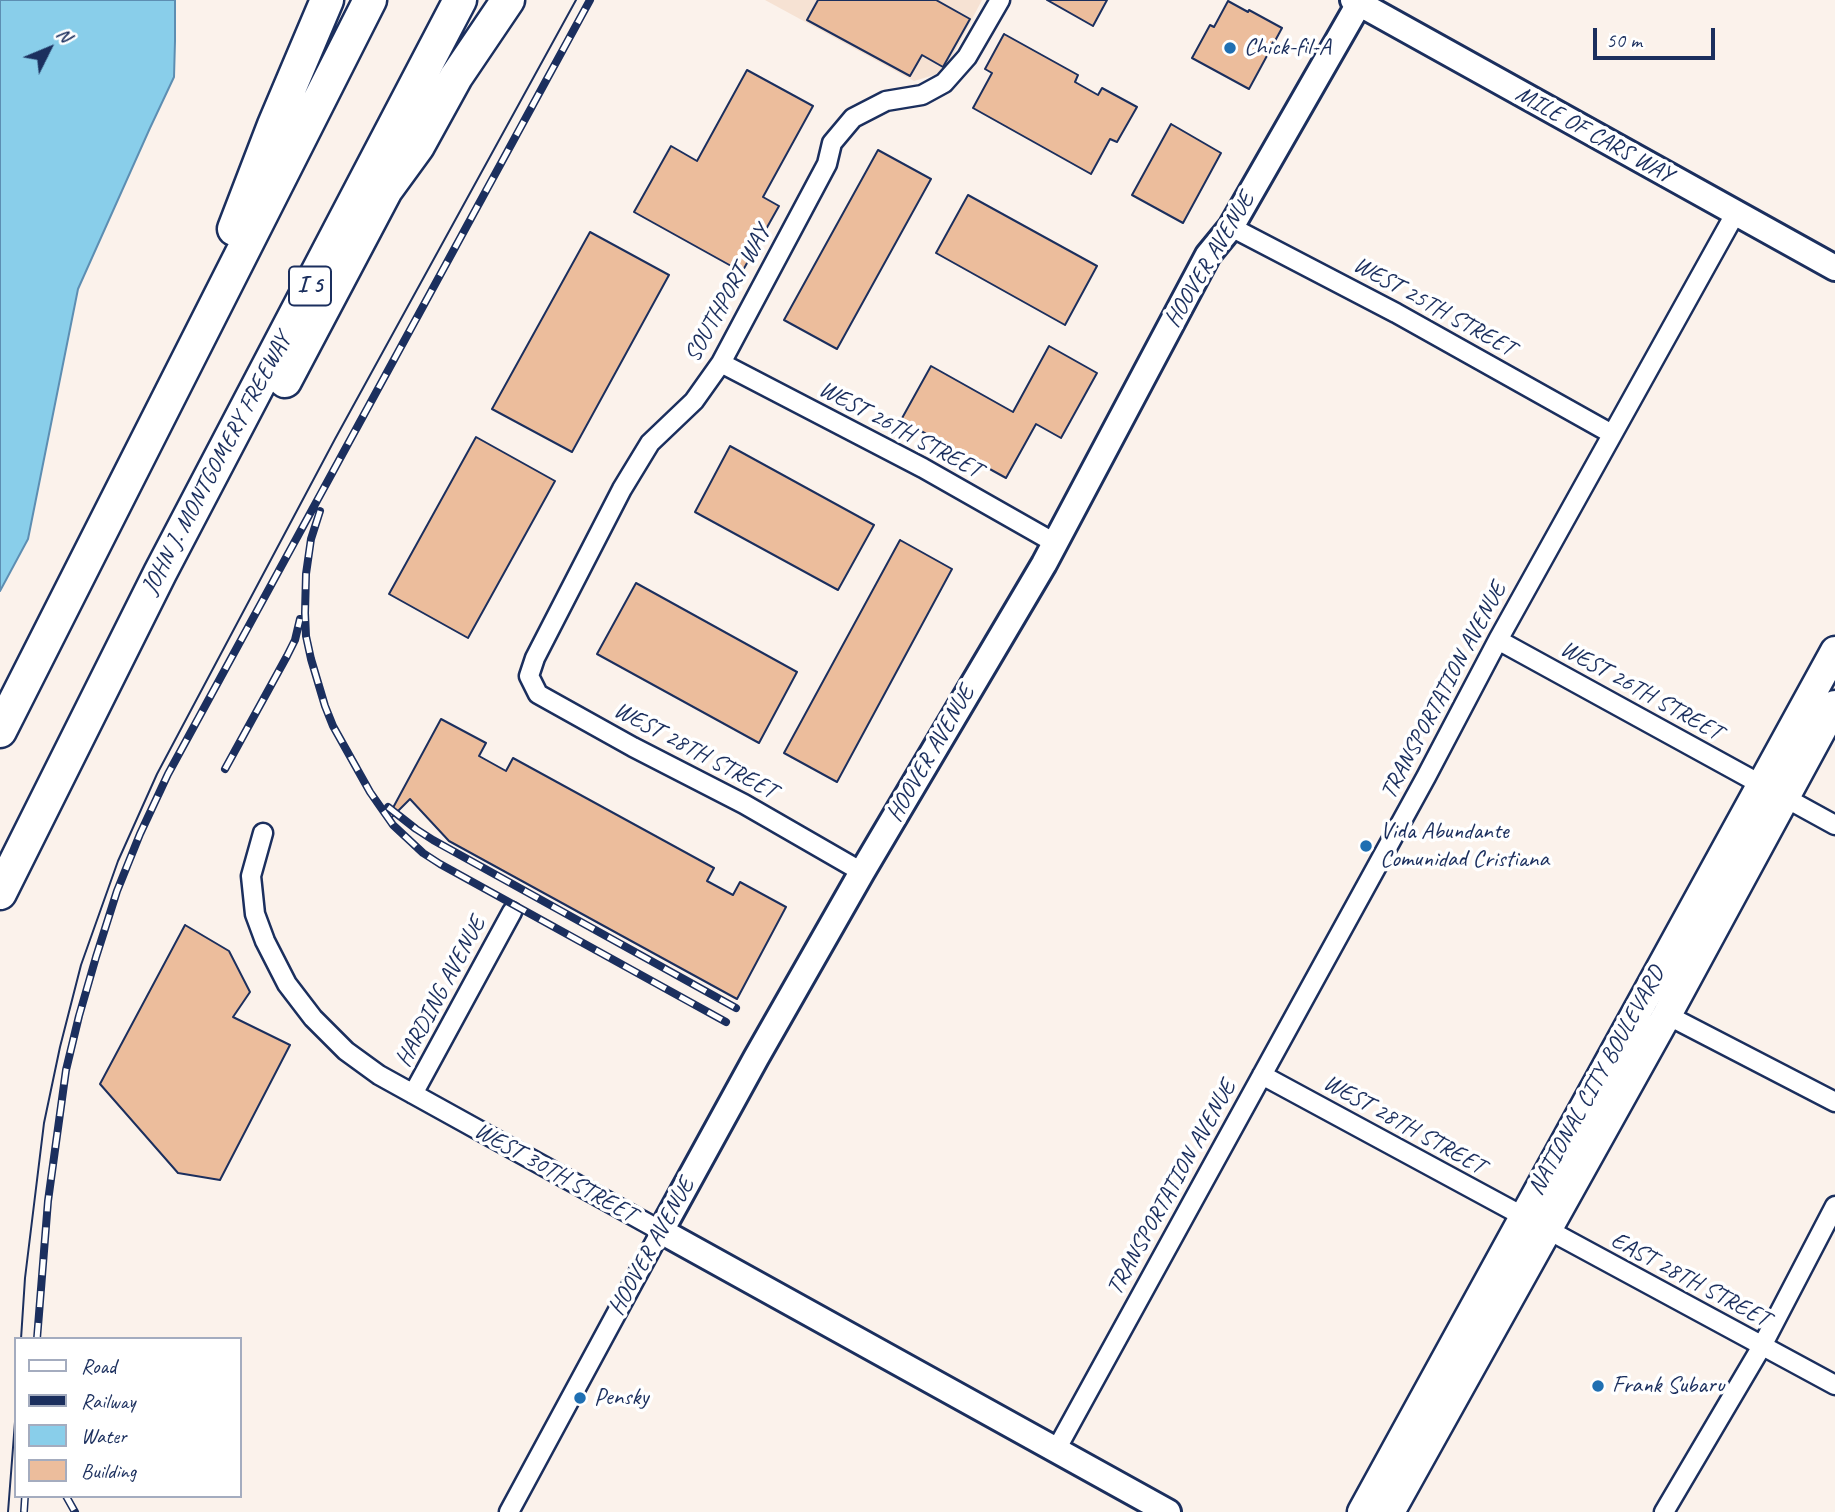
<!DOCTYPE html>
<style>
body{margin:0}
#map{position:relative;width:1835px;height:1512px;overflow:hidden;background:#fbf2eb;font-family:Caveat,sans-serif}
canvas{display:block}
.legend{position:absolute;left:14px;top:1337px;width:228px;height:161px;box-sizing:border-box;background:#fff;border:2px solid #a4acbf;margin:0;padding:9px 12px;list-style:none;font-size:21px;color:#1b2f5e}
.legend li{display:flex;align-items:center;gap:14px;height:35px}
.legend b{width:35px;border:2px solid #a4acbf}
.north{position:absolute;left:14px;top:14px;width:70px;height:70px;-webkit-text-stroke:5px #fff;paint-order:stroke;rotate:47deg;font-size:19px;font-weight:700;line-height:28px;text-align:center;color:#1b2f5e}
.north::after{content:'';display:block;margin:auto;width:24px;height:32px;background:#1b2f5e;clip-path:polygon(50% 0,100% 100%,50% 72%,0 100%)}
.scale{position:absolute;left:1593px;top:28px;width:122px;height:32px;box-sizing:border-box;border:4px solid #1b2f5e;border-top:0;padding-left:9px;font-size:21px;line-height:24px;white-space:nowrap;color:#1b2f5e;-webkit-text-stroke:5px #fff;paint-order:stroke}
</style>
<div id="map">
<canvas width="1835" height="1512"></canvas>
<ul class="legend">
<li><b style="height:9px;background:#fff"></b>Road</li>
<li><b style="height:9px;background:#1b2f5e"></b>Railway</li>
<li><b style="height:19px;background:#89ceea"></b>Water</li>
<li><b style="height:19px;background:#ecbd9c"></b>Building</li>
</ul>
<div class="north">N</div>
<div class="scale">50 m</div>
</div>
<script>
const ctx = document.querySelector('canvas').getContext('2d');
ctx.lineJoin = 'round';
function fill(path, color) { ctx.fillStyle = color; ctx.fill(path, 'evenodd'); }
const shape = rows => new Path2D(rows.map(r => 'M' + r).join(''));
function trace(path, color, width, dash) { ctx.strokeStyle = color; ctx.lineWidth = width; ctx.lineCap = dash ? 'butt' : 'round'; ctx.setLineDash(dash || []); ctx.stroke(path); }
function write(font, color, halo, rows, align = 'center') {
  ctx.font = font + ' Caveat,sans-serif'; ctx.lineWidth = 7; ctx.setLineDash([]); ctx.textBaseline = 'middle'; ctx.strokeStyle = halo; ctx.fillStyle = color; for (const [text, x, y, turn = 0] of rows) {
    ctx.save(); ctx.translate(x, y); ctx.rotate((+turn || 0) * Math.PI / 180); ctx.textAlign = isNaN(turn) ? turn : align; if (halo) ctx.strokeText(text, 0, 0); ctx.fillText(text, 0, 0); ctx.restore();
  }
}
fill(shape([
 [765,0,982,0,944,72,914,81]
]), '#f6e2d3');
const water = shape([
 [0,0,175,0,175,41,174,77,150,128,78,289,28,539,0,591,0,0]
]);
fill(water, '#89ceea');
trace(water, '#5d8eb2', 2);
const building = shape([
 [818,0,936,0,970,19,943,67,922,55,910,76,807,20,818,0],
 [1047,0,1107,0,1093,26,1047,0],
 [1228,1,1248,12,1249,10,1282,28,1249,89,1192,58,1210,25,1214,27,1228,1],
 [1004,34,1078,75,1075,82,1098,95,1102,88,1137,107,1117,142,1110,139,1091,174,973,108,992,73,985,69,1004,34],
 [747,70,813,106,763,197,779,206,742,272,634,212,671,146,697,161,747,70],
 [1171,124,1221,153,1183,223,1132,195,1171,124],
 [878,150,931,179,837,349,784,320,878,150],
 [968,195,1097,266,1065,325,936,253,968,195],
 [590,232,669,275,572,452,492,409,590,232],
 [1049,346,1097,373,1061,438,1036,424,1006,478,901,420,931,366,1013,412,1049,346],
 [476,437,555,481,468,638,389,594,476,437],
 [730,446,874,525,838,590,695,512,730,446],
 [900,540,952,569,837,782,784,753,900,540],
 [636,583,797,672,759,743,597,654,636,583],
 [441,719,486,743,479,756,506,771,513,758,714,868,707,881,733,895,740,882,786,907,737,999,449,841,410,799,390,819,388,817,441,719],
 [185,925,229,951,250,992,233,1017,290,1045,220,1180,178,1173,100,1084,185,925]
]);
fill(building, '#ecbd9c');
trace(building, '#1b2f5e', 2);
const street = shape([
 [1231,227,1396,313,1612,434],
 [721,363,923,468,1055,543],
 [1498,640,1835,825],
 [263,833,251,876,255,914,265,941,287,984,313,1018,346,1051,379,1075,661,1231,509,1512],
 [862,872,744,804,633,747,538,694,529,676,535,658,622,489,650,443,694,401,721,363,827,164,832,143,853,118,886,101,922,95,944,83,967,57,1000,0],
 [1667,1015,1835,1102],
 [1262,1075,1835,1385],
 [413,1094,512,912],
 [1056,1450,1426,777,1498,640,1735,214],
 [1664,1512,1762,1346,1835,1206]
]);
const secondary = shape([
 [1353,0,1835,268],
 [1168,1512,661,1231,756,1058,862,872,1044,564,1208,255,1231,227,1361,0]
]);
const primary = shape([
 [1362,1512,1835,651],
 [1390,1512,1667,1015,1835,705]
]);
const highway = shape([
 [234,229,274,125,327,0],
 [285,381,386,190,418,146,456,77,508,0],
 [0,731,370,0],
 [0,893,160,573,460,0]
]);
trace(street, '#1b2f5e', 23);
trace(secondary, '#1b2f5e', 30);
trace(primary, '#1b2f5e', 33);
trace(highway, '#1b2f5e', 37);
trace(street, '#fff', 18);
trace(secondary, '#fff', 24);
trace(primary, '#fff', 28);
trace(highway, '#fff', 32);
trace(shape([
 [21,1339,25,1278,44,1123,60,1047,81,965,118,861,157,774,335,439,576,0],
 [8,1512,16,1409]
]), '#1b2f5e', 2);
const rail = shape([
 [320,511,311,539,306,574,305,613,306,636,311,659,325,706,333,726,370,792,393,825,423,853,440,864,726,1022],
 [225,769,287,656,295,640,300,619],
 [388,807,416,829,433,840,736,1008],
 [37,1339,48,1201,66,1070,79,1016,96,957,117,891,140,834,168,774,590,0],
 [66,1496,75,1512],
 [24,1512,25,1496]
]);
trace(rail, '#1b2f5e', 8);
trace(rail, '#fff', 5, [16]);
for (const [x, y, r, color] of [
 [1230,48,7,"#1f6fb2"],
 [1366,846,7,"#1f6fb2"],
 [1598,1386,7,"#1f6fb2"],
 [580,1398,7,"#1f6fb2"]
]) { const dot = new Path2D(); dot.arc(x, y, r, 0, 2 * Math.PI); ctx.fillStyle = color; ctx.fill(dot); trace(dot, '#fff', 2.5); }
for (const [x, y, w] of [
 [310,286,42]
]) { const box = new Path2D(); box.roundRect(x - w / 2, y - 19.5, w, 39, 5); ctx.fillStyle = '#fff'; ctx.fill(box); trace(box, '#1b2f5e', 2); }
write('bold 23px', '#1b2f5e', null, [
 ["I 5",310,286]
]);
write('24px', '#1b2f5e', '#fff', [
 ["Chick-fil-A",1244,48],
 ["Vida Abundante",1380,832],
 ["Comunidad Cristiana",1380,860],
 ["Frank Subaru",1612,1386],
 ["Pensky",594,1398]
], 'left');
write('24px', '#1b2f5e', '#fff', [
 ["MILE OF CARS WAY",1594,135,29],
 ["HOOVER AVENUE",1210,260,-59],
 ["SOUTHPORT WAY",728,294,-61],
 ["WEST 25TH STREET",1434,307,29],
 ["WEST 26TH STREET",900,430,28],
 ["JOHN J. MONTGOMERY FREEWAY",217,464,-62],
 ["TRANSPORTATION AVENUE",1444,691,-62],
 ["WEST 26TH STREET",1641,691,29],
 ["WEST 28TH STREET",695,751,28],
 ["HOOVER AVENUE",931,754,-60],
 ["HARDING AVENUE",441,992,-62],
 ["NATIONAL CITY BOULEVARD",1597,1081,-61],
 ["WEST 28TH STREET",1404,1125,29],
 ["WEST 30TH STREET",555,1173,29],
 ["TRANSPORTATION AVENUE",1172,1188,-61],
 ["HOOVER AVENUE",652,1247,-61],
 ["EAST 28TH STREET",1690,1280,28]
]);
</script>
